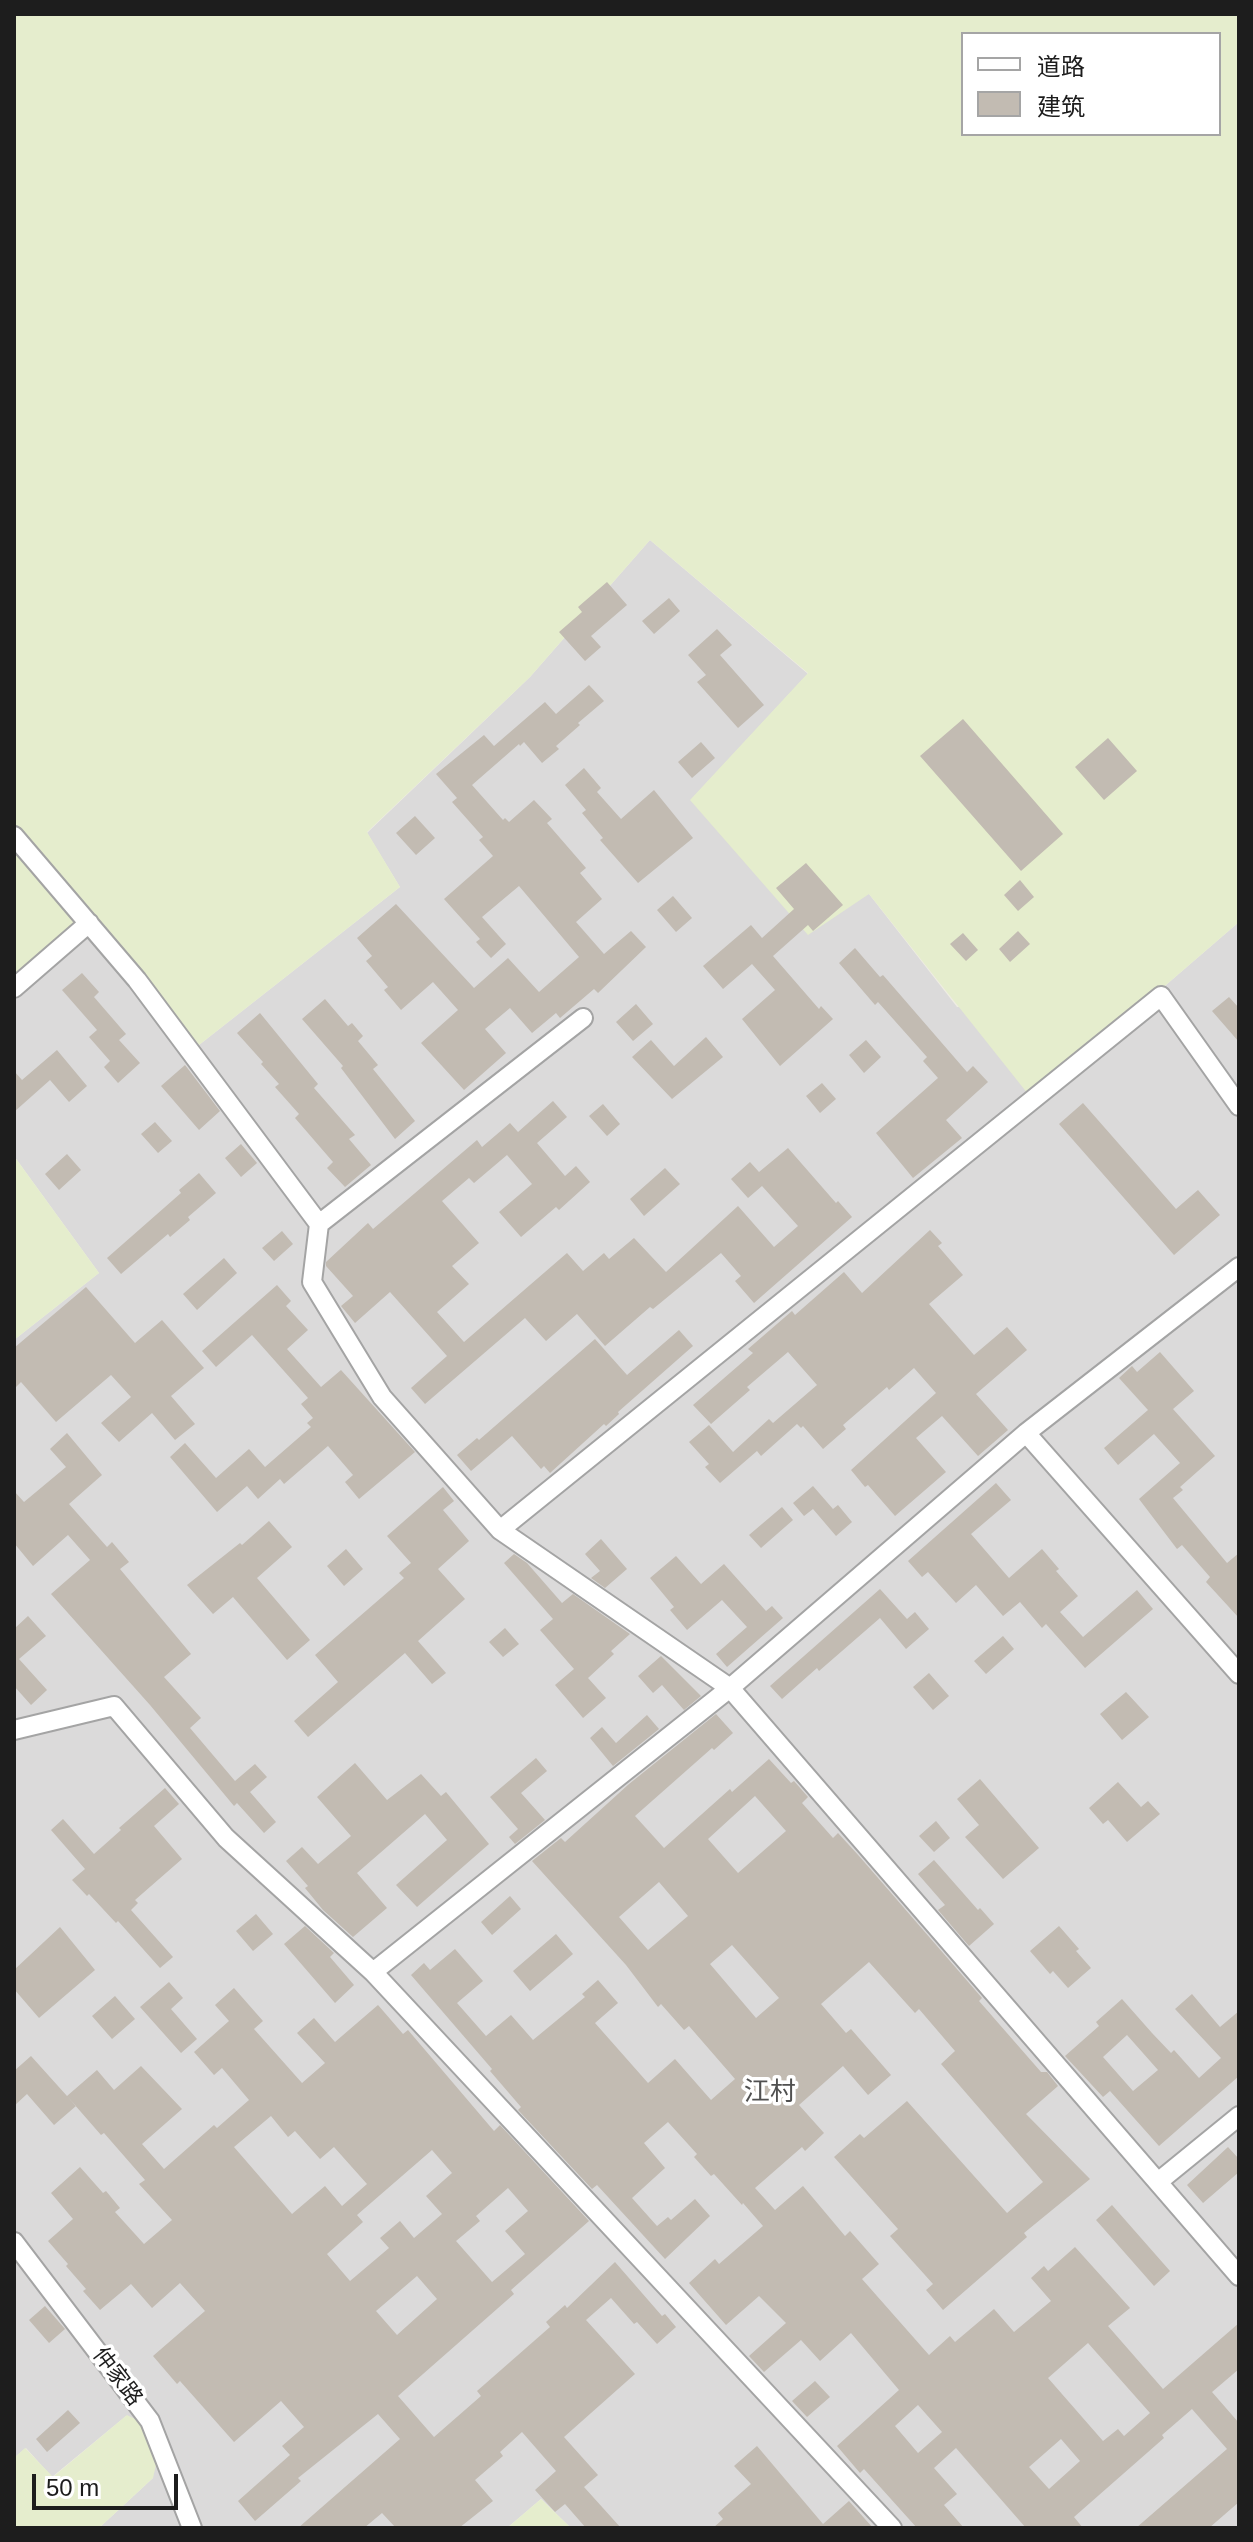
<!DOCTYPE html>
<meta charset="utf-8">
<style>
body{margin:0}
#map{position:relative;width:1253px;height:2542px;overflow:hidden;background:#eeece2;font-family:Arial,"Noto Sans SC",sans-serif}
canvas{display:block}
.frame{position:absolute;inset:0;border:16px solid #1d1d1d;pointer-events:none}
.legend{position:absolute;left:961px;top:32px;width:260px;height:104px;box-sizing:border-box;background:#fff;border:2px solid #a5a5a5;margin:0;padding:10px 14px;list-style:none;font-size:24px;color:#1d1d1d}
.legend li{display:flex;align-items:center;gap:16px;height:40px}
.legend b{width:40px;border:2px solid #a5a5a5}
.scale{position:absolute;left:32px;top:2474px;width:146px;height:36px;box-sizing:border-box;border:4px solid #1d1d1d;border-top:0;padding-left:10px;font-size:24px;line-height:28px;white-space:nowrap;color:#1d1d1d;-webkit-text-stroke:6px #fff;paint-order:stroke}
</style>
<div id="map">
<canvas width="1253" height="2542"></canvas>
<div class="frame"></div>
<ul class="legend">
<li><b style="height:10px;background:#fff"></b>道路</li>
<li><b style="height:22px;background:#c2bbb2"></b>建筑</li>
</ul>
<div class="scale">50 m</div>
</div>
<script>
const ctx = document.querySelector('canvas').getContext('2d');
ctx.lineJoin = 'round';
function fill(path, color) { ctx.fillStyle = color; ctx.fill(path, 'evenodd'); }
const shape = rows => new Path2D(rows.map(r => 'M' + r).join(''));
function trace(path, color, width, dash) { ctx.strokeStyle = color; ctx.lineWidth = width; ctx.lineCap = dash ? 'butt' : 'round'; ctx.setLineDash(dash || []); ctx.stroke(path); }
function write(font, color, halo, rows, align = 'center') {
  ctx.font = font + ' Arial,"Noto Sans SC",sans-serif'; ctx.lineWidth = 7; ctx.setLineDash([]); ctx.textBaseline = 'middle'; ctx.strokeStyle = halo; ctx.fillStyle = color; for (const [text, x, y, turn = 0] of rows) {
    ctx.save(); ctx.translate(x, y); ctx.rotate((+turn || 0) * Math.PI / 180); ctx.textAlign = isNaN(turn) ? turn : align; if (halo) ctx.strokeText(text, 0, 0); ctx.fillText(text, 0, 0); ctx.restore();
  }
}
fill(shape([
 [650,540,808,674,691,800,869,894,957,1007,1152,997,1239,922,1239,2528,571,2528,541,2499,507,2528,99,2528,153,2478,126,2416,52,2477,26,2448,14,2458,14,1340,99,1273,14,1156,14,974,90,910,199,1045,400,887,367,833,530,677]
]), '#dbdada');
fill(shape([
 [14,14,1239,14,1239,922,1152,997,1028,1094,869,894,808,935,690,800,808,673,650,540,530,677,367,832,400,887,199,1045,90,911,14,974],
 [963,34,1219,34,1219,134,963,134],
 [14,1156,99,1273,14,1340],
 [127,2415,139,2421,152,2445,156,2465,153,2478,99,2528,14,2528,14,2458,25,2448,53,2477],
 [541,2499,571,2528,507,2528]
]), '#e5edcd');
fill(shape([
 [607,582,627,605,591,636,601,647,585,661,559,632,582,612,578,607],
 [669,598,680,611,654,634,642,621],
 [717,629,732,645,720,655,764,705,738,728,697,682,706,675,688,655],
 [589,685,604,701,578,723,580,725,556,746,559,749,542,763,524,742,520,746,519,744,472,785,503,820,505,818,509,822,534,800,552,819,547,823,586,868,580,873,602,899,576,922,604,954,631,931,646,947,598,993,594,989,560,1018,556,1013,532,1033,510,1008,485,1029,506,1053,464,1090,421,1043,458,1010,433,982,401,1010,384,990,388,987,366,961,372,956,357,938,396,904,474,988,508,958,539,992,579,957,519,886,482,917,506,944,491,958,476,942,480,939,444,899,493,856,479,840,483,837,452,802,457,798,436,774,484,735,494,746,545,702,556,714],
 [963,719,1063,834,1021,871,920,756],
 [1108,738,1137,771,1104,800,1075,767],
 [701,742,715,758,692,778,678,762],
 [584,768,601,788,597,792,621,819,654,790,693,838,638,883,600,840,603,838,582,813,586,810,565,785],
 [415,816,435,838,416,855,396,833],
 [806,863,843,905,813,931,808,925,773,956,819,1009,821,1006,833,1019,780,1066,742,1019,775,990,752,964,723,989,703,966,751,925,762,938,794,909,776,888],
 [1020,880,1034,897,1018,911,1004,895],
 [673,896,692,918,676,932,657,910],
 [1018,931,1030,944,1010,962,999,949],
 [963,933,978,950,966,961,950,944],
 [855,948,880,977,883,975,967,1072,973,1066,988,1082,946,1120,962,1138,913,1178,876,1133,938,1078,923,1061,927,1057,878,1002,875,1005,839,963],
 [82,973,99,992,94,997,126,1034,119,1040,140,1063,118,1083,104,1067,110,1061,89,1037,97,1030,62,990],
 [1229,997,1239,1008,1239,1042,1212,1011],
 [325,999,348,1026,352,1023,363,1036,358,1041,378,1065,373,1069,415,1121,395,1139,341,1068,343,1066,302,1019],
 [636,1004,653,1024,633,1041,616,1022],
 [260,1013,318,1084,314,1088,355,1135,349,1139,371,1165,345,1187,327,1168,333,1162,295,1118,299,1114,275,1087,279,1084,261,1064,263,1062,237,1033],
 [706,1037,723,1057,672,1099,632,1057,651,1040,674,1066],
 [866,1040,881,1057,864,1073,849,1055],
 [57,1050,87,1086,69,1102,50,1080,14,1112,14,1071,22,1080],
 [185,1065,220,1111,199,1130,161,1086],
 [822,1083,836,1099,820,1113,806,1096],
 [553,1101,567,1117,537,1143,565,1176,576,1166,590,1182,559,1210,556,1207,521,1237,499,1212,532,1184,507,1155,474,1183,469,1178,442,1201,479,1243,452,1266,469,1284,437,1312,464,1342,567,1253,583,1271,604,1253,609,1259,634,1238,666,1272,738,1206,774,1247,798,1226,762,1186,748,1198,731,1179,750,1162,759,1172,788,1148,836,1203,838,1201,852,1217,754,1303,735,1281,741,1276,721,1253,653,1309,650,1307,605,1346,577,1314,546,1341,525,1318,425,1404,411,1388,447,1356,390,1292,355,1323,341,1306,353,1296,326,1266,326,1262,368,1223,373,1229,477,1140,482,1147,510,1123,518,1132],
 [1083,1103,1176,1209,1198,1190,1220,1215,1174,1255,1059,1124],
 [603,1104,620,1124,607,1136,589,1116],
 [155,1122,172,1141,158,1153,141,1134],
 [241,1144,257,1163,241,1177,225,1158],
 [67,1154,81,1170,59,1190,45,1174],
 [665,1168,680,1184,644,1216,630,1199],
 [199,1173,216,1193,188,1217,190,1220,170,1237,168,1234,121,1274,107,1258,181,1193,179,1190],
 [930,1230,942,1243,938,1246,963,1275,929,1304,974,1355,1007,1327,1027,1350,976,1394,1008,1430,978,1456,942,1416,916,1438,946,1472,895,1516,868,1485,865,1487,851,1470,936,1393,914,1368,889,1390,887,1387,843,1425,846,1429,823,1449,803,1426,801,1428,797,1424,761,1456,757,1451,720,1483,705,1467,709,1464,689,1442,709,1425,733,1452,769,1419,773,1423,817,1385,788,1352,747,1387,750,1390,711,1424,693,1405,753,1353,748,1349,792,1311,795,1315,844,1272,862,1293],
 [282,1231,293,1244,274,1261,262,1248],
 [224,1258,237,1273,197,1310,183,1294],
 [277,1285,291,1301,286,1306,308,1330,287,1349,321,1387,341,1370,415,1452,359,1499,345,1482,353,1475,328,1446,284,1484,280,1479,258,1499,247,1486,217,1512,170,1457,185,1443,216,1478,249,1449,265,1467,311,1427,307,1423,313,1418,301,1404,308,1398,252,1335,216,1367,202,1351],
 [86,1287,135,1343,162,1320,204,1368,171,1396,195,1424,175,1440,152,1413,119,1442,101,1423,131,1397,111,1375,56,1422,21,1382,14,1389,14,1348],
 [679,1330,693,1346,618,1412,619,1414,606,1426,604,1424,550,1473,544,1466,541,1469,512,1436,471,1471,457,1455,477,1438,479,1440,595,1339,627,1375],
 [1160,1352,1194,1391,1173,1409,1215,1456,1180,1487,1183,1490,1173,1498,1227,1563,1239,1553,1239,1618,1206,1582,1210,1577,1182,1545,1177,1549,1139,1499,1180,1463,1154,1434,1118,1465,1104,1448,1148,1410,1119,1378,1132,1366,1137,1372],
 [67,1433,102,1475,69,1504,107,1547,112,1542,129,1562,120,1569,191,1654,164,1677,201,1718,190,1728,235,1781,255,1764,267,1777,250,1792,276,1822,264,1833,237,1803,234,1806,150,1705,51,1594,90,1560,68,1535,33,1566,14,1543,14,1491,24,1502,66,1467,50,1449],
 [996,1483,1011,1500,971,1534,1009,1578,1042,1549,1059,1569,1056,1571,1078,1596,1060,1612,1083,1637,1137,1590,1153,1609,1085,1668,1046,1624,1042,1628,1020,1602,1003,1616,976,1585,956,1603,928,1572,922,1577,908,1561],
 [813,1486,833,1509,838,1505,852,1522,836,1536,813,1509,804,1516,793,1503],
 [443,1487,454,1501,443,1510,469,1541,438,1569,465,1599,418,1641,446,1673,432,1684,405,1653,308,1737,294,1721,338,1682,315,1655,404,1578,399,1573,411,1563,387,1536],
 [782,1507,793,1520,761,1548,749,1535],
 [269,1521,292,1547,257,1578,310,1640,287,1660,233,1597,213,1614,187,1585,240,1543,242,1545],
 [601,1539,627,1569,605,1588,591,1578,600,1571,585,1554],
 [346,1549,363,1569,344,1586,327,1566],
 [514,1554,527,1563,562,1603,573,1594,630,1634,611,1651,614,1654,588,1678,606,1698,583,1718,555,1685,574,1669,540,1630,553,1619,504,1563],
 [676,1556,701,1584,724,1564,766,1611,772,1606,783,1618,727,1667,716,1654,747,1627,722,1600,687,1630,670,1610,674,1607,650,1578],
 [880,1589,907,1619,915,1612,929,1629,906,1649,880,1618,819,1671,817,1668,782,1699,770,1686],
 [28,1616,46,1636,19,1659,47,1690,31,1705,14,1686,14,1629],
 [505,1628,519,1644,503,1657,489,1642],
 [1003,1636,1014,1649,986,1674,974,1661],
 [661,1656,701,1696,684,1710,662,1685,653,1693,638,1676],
 [929,1673,949,1696,933,1710,913,1687],
 [1126,1692,1149,1717,1122,1740,1100,1714],
 [716,1714,733,1733,714,1750,712,1748,635,1816,664,1848,730,1789,732,1792,769,1759,791,1783,794,1781,808,1797,802,1803,833,1838,838,1833,859,1856,982,1998,979,2001,1041,2072,1047,2072,1058,2086,1026,2114,1090,2179,1024,2233,1027,2237,943,2310,926,2290,933,2284,890,2236,898,2229,834,2157,860,2134,864,2138,907,2101,1007,2213,1043,2182,941,2064,955,2051,919,2009,915,2013,869,1962,821,2004,846,2033,851,2029,891,2075,868,2095,843,2066,799,2105,824,2133,805,2151,802,2147,755,2188,775,2210,803,2186,845,2236,850,2231,879,2264,862,2279,929,2355,950,2336,955,2342,994,2309,1014,2332,1051,2301,1031,2278,1044,2266,1048,2271,1075,2247,1130,2308,1108,2326,1163,2389,1239,2323,1239,2369,1212,2392,1239,2423,1239,2502,1209,2528,1136,2528,1227,2449,1192,2409,1162,2435,1164,2438,1074,2517,1083,2528,1026,2528,956,2448,934,2468,957,2494,944,2505,964,2528,917,2528,864,2469,860,2473,837,2446,899,2390,851,2333,820,2361,801,2340,764,2372,749,2356,786,2323,759,2296,726,2325,689,2283,715,2259,719,2264,763,2226,743,2203,742,2205,714,2174,711,2176,694,2157,697,2154,668,2122,644,2143,665,2168,632,2198,657,2226,668,2217,671,2220,695,2199,710,2216,665,2259,597,2185,592,2189,518,2110,521,2107,490,2071,492,2069,411,1975,424,1963,430,1970,455,1949,483,1981,457,2003,486,2036,511,2015,533,2040,585,1997,582,1994,598,1980,618,2003,595,2023,648,2083,675,2059,711,2100,735,2079,689,2026,684,2030,661,2004,658,2007,626,1965,532,1861,561,1838,565,1842,629,1784],
 [755,1796,786,1831,738,1873,708,1839],
 [659,1882,688,1916,648,1950,619,1917],
 [732,1945,779,1998,756,2018,710,1964],
 [1088,2343,1150,2413,1124,2436,1118,2429,1103,2441,1048,2378],
 [918,2405,942,2432,918,2453,895,2426],
 [1061,2439,1080,2461,1049,2489,1029,2467],
 [647,1715,659,1729,613,1766,590,1738,602,1727,616,1743],
 [536,1758,547,1771,521,1793,545,1820,515,1844,509,1837,518,1829,490,1797],
 [355,1763,387,1800,421,1774,441,1796,446,1792,489,1844,417,1907,396,1885,447,1840,425,1814,357,1873,387,1908,353,1937,323,1910,305,1888,308,1886,286,1861,302,1847,318,1864,351,1836,317,1797],
 [980,1779,1039,1848,1003,1879,965,1837,979,1825,957,1799],
 [1118,1782,1141,1807,1148,1801,1160,1814,1127,1842,1108,1820,1103,1824,1089,1808],
 [165,1788,179,1804,154,1826,182,1859,135,1900,138,1903,131,1910,173,1957,160,1968,118,1921,116,1923,89,1894,87,1896,72,1880,85,1869,51,1830,63,1819,94,1854,121,1830,119,1828],
 [936,1821,950,1838,934,1852,919,1836],
 [934,1860,978,1910,980,1908,994,1924,969,1946,938,1910,945,1905,918,1874],
 [510,1896,521,1909,492,1935,481,1922],
 [256,1914,273,1934,253,1951,236,1931],
 [305,1926,334,1953,330,1957,354,1985,335,2003,284,1944],
 [1059,1926,1079,1949,1076,1951,1091,1968,1068,1988,1053,1971,1050,1974,1030,1951],
 [60,1927,95,1970,39,2018,14,1989,14,1970],
 [556,1934,573,1954,530,1991,513,1971],
 [169,1982,183,1998,171,2009,197,2039,181,2053,140,2007],
 [234,1988,263,2021,254,2029,302,2083,325,2063,297,2033,314,2018,335,2042,378,2005,403,2034,408,2030,494,2131,500,2125,589,2221,511,2290,514,2294,398,2396,434,2437,481,2396,477,2391,550,2327,546,2322,565,2305,567,2308,615,2262,662,2316,665,2314,676,2327,657,2344,637,2322,634,2324,611,2298,586,2320,635,2374,564,2437,598,2475,584,2487,621,2528,586,2528,565,2504,555,2512,535,2490,556,2471,522,2432,500,2452,503,2456,475,2480,493,2501,459,2528,396,2528,382,2513,364,2528,298,2528,400,2439,378,2414,298,2478,301,2481,255,2521,238,2501,290,2455,282,2446,304,2427,281,2401,234,2442,180,2381,177,2384,153,2356,205,2311,180,2283,152,2308,131,2284,100,2310,83,2291,86,2289,66,2266,68,2264,48,2241,73,2219,51,2193,80,2167,103,2193,106,2191,120,2208,115,2212,144,2244,172,2220,139,2184,145,2180,104,2133,101,2135,67,2096,97,2070,114,2090,141,2066,182,2109,142,2144,164,2169,214,2125,217,2128,249,2100,222,2068,214,2075,194,2052,229,2021,215,2005],
 [271,2116,288,2137,295,2131,320,2159,334,2147,367,2184,342,2206,325,2186,292,2214,234,2147],
 [432,2150,452,2173,426,2196,442,2214,414,2238,400,2221,380,2238,389,2248,350,2281,327,2254,363,2222,357,2215],
 [508,2188,528,2211,505,2231,525,2254,492,2282,456,2241,480,2221,476,2216],
 [417,2276,437,2299,397,2335,376,2311],
 [1192,1994,1220,2027,1239,2011,1239,2076,1159,2146,1110,2091,1103,2097,1065,2056,1099,2026,1096,2022,1122,1999,1152,2033,1171,2053,1174,2050,1199,2078,1221,2058,1175,2009],
 [1127,2035,1158,2070,1133,2091,1103,2057],
 [115,1996,135,2019,112,2039,92,2016],
 [31,2056,76,2106,54,2125,27,2094,14,2106,14,2071],
 [1228,2147,1239,2159,1239,2172,1203,2203,1187,2185],
 [1112,2205,1170,2271,1154,2286,1096,2220],
 [45,2306,65,2329,49,2343,29,2320],
 [815,2381,830,2397,807,2417,792,2401],
 [68,2410,80,2423,47,2452,36,2439],
 [757,2446,823,2524,849,2501,873,2528,713,2528,723,2519,718,2513,751,2484,734,2466]
]), '#c2bbb2');
const minor = shape([
 [14,836,137,980,319,1224,312,1282,382,1397,500,1530,730,1688,1239,2276],
 [14,988,89,923],
 [319,1224,583,1018],
 [1026,1433,1239,1674],
 [500,1530,1161,996,1239,1106],
 [14,1730,114,1706,226,1838,373,1972,892,2528],
 [373,1972,730,1688,1026,1433,1239,1267],
 [1158,2182,1239,2116],
 [14,2242,150,2421,192,2528]
]);
trace(minor, '#a4a4a4', 22);
trace(minor, '#fff', 18);
write('22px', '#1d1d1d', '#fff', [
 ["仲家路",117,2377,53]
]);
write('26px', '#505050', '#fff', [
 ["江村",770,2093]
]);
</script>
